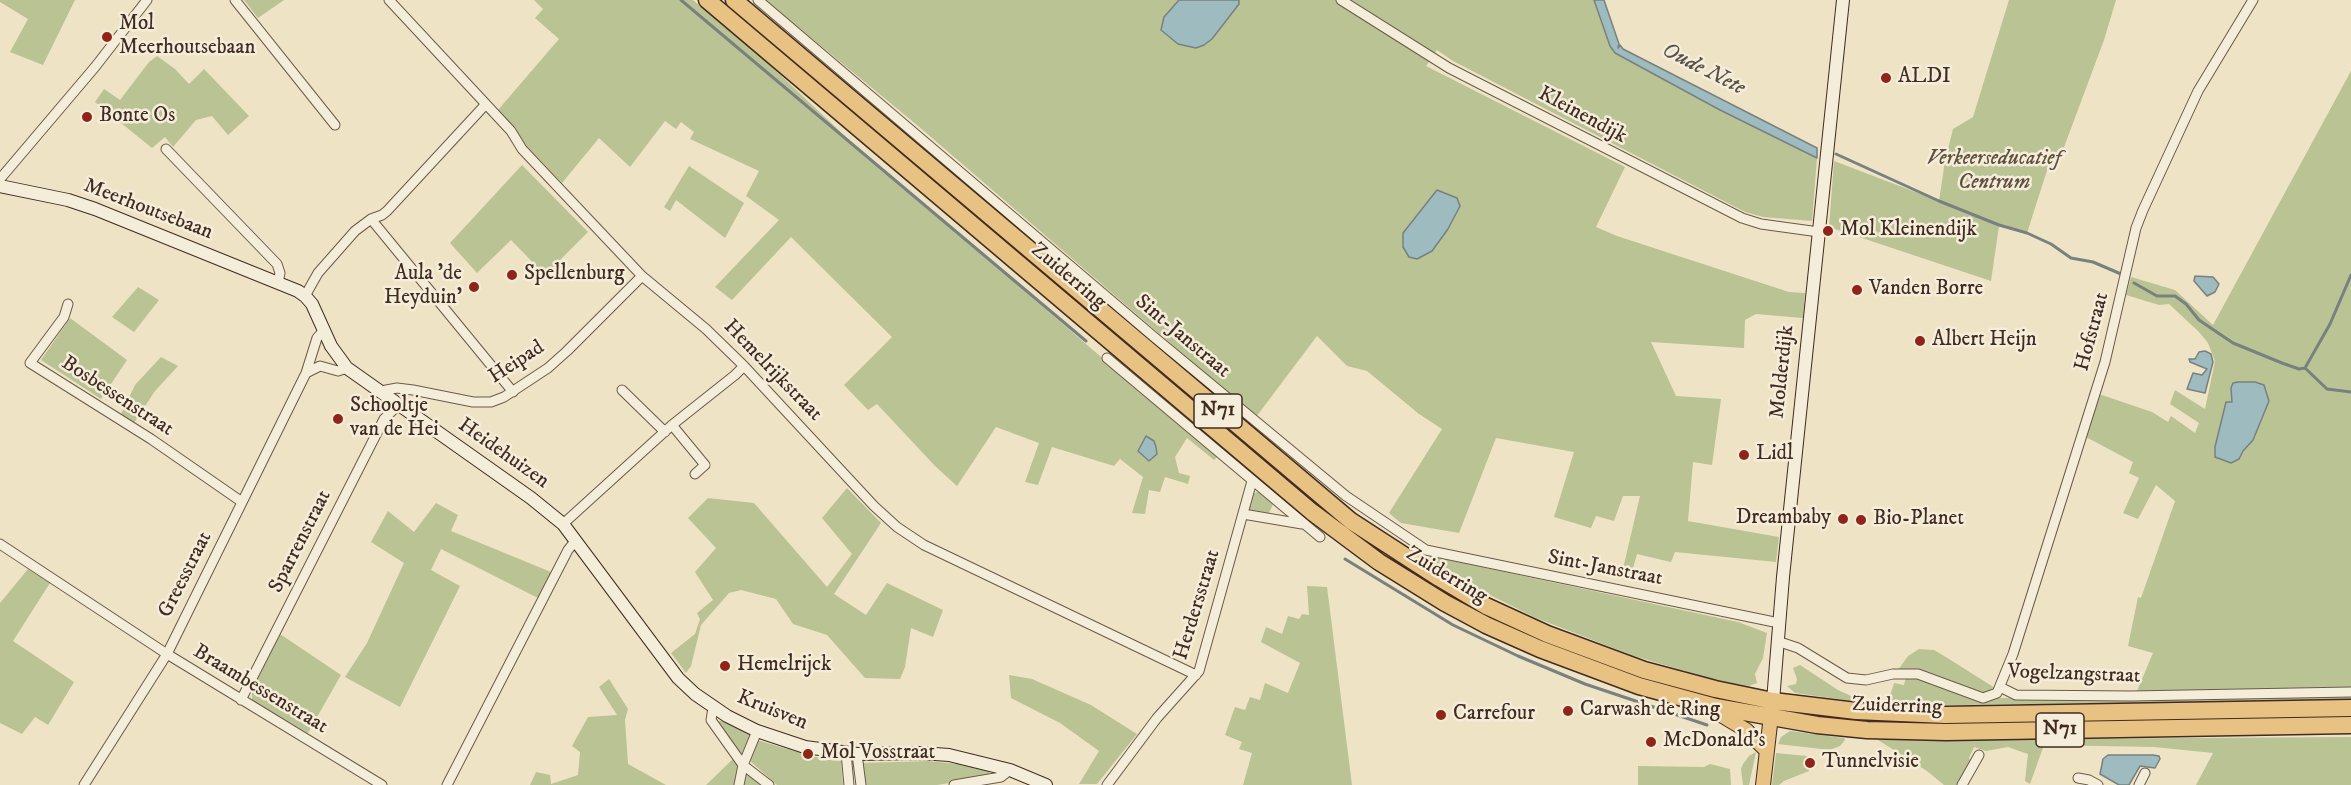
<!DOCTYPE html>
<style>
body{margin:0}
canvas{display:block;background:#eee3c4}
</style>
<canvas width="2351" height="785"></canvas>
<script>
const ctx = document.querySelector('canvas').getContext('2d');
ctx.lineJoin = 'round';
function fill(path, color) { ctx.fillStyle = color; ctx.fill(path, 'evenodd'); }
const shape = rows => new Path2D(rows.map(r => 'M' + r).join(''));
function trace(path, color, width, dash) { ctx.strokeStyle = color; ctx.lineWidth = width; ctx.lineCap = dash ? 'butt' : 'round'; ctx.setLineDash(dash || []); ctx.stroke(path); }
function write(font, color, halo, rows, align = 'center') {
  ctx.font = font + ' "IM FELL DW Pica",serif'; ctx.lineWidth = 5; ctx.setLineDash([]); ctx.textBaseline = 'middle'; ctx.strokeStyle = halo; ctx.fillStyle = color; for (const [text, x, y, turn = 0] of rows) {
    ctx.save(); ctx.translate(x, y); ctx.rotate((+turn || 0) * Math.PI / 180); ctx.textAlign = isNaN(turn) ? turn : align; if (halo) ctx.strokeText(text, 0, 0); ctx.fillText(text, 0, 0); ctx.restore();
  }
}
fill(shape([
 [0,0,75,0,43,65,10,52,28,19,0,2],
 [244,0,284,0,258,18],
 [534,0,693,0,758,54,846,137,1217,457,1214,460,1187,438,1175,457,1179,473,1190,476,1188,484,1165,477,1160,492,1149,490,1145,514,1132,513,1143,477,1120,459,1114,466,1052,447,1038,485,1025,482,1039,443,996,427,957,486,935,466,877,404,868,410,844,385,892,337,791,237,732,300,715,287,779,220,746,196,759,171,690,139,694,132,681,122,676,129,665,121,630,167,599,138,562,183,521,140,514,127,498,110,559,39,535,18,543,9],
 [765,0,1179,0,1164,17,1212,39,1239,4,1239,0,1594,0,1610,46,1615,53,1720,110,1817,158,1812,221,1763,217,1745,212,1453,61,1437,50,1426,66,1625,167,1596,227,1617,236,1789,292,1805,293,1803,318,1756,314,1745,320,1744,348,1651,342,1676,396,1721,399,1712,465,1693,462,1688,521,1779,537,1776,562,1675,552,1671,562,1637,554,1631,575,1622,573,1640,496,1623,496,1614,521,1596,516,1591,528,1554,517,1574,452,1496,438,1459,533,1401,523,1389,513,1442,429,1419,414,1367,371,1347,366,1317,336,1256,417,917,125],
 [2009,0,2116,0,2104,40,2060,158,2051,158,2027,233,1999,226,1991,281,1829,227,1834,161,1939,201,1945,161,1953,129,1973,117],
 [157,56,175,69,189,84,204,69,249,116,228,135,212,116,196,120,173,147,165,137,152,148,95,102,104,89,120,100,149,62],
 [2351,71,2351,687,2137,691,2153,653,2128,646,2138,597,2141,598,2175,501,2156,485,2138,519,2123,513,2139,478,2129,473,2133,462,2086,437,2099,394,2152,412,2168,422,2171,416,2195,433,2199,423,2170,404,2175,390,2205,409,2215,361,2208,343,2199,332,2169,304,2159,305,2126,295,2131,277,2175,290,2213,325],
 [522,165,588,232,545,275,511,240,477,273,450,243],
 [689,166,744,203,725,238,676,200,670,211,664,207],
 [138,287,159,300,134,332,112,317],
 [70,318,127,360,101,399,41,360],
 [161,357,178,366,155,391,134,423,121,414,135,385],
 [847,488,881,523,834,594,866,615,887,583,943,610,933,637,911,628,905,667,900,679,865,678,827,635,793,624,776,599,741,590,729,593,701,625,691,666,686,673,671,653,695,634,700,619,697,613,713,600,695,572,716,548,688,518,708,498,754,503,827,587,852,554,822,518],
 [1260,491,1274,502,1269,513,1251,511,1247,506,1252,494],
 [436,503,458,515,451,531,551,572,538,598,441,549,431,570,460,586,400,707,345,677,367,643,404,563,371,542,388,511,414,532],
 [1430,556,1738,622,1767,633,1763,658,1755,674,1757,683,1749,686,1722,682,1634,656,1536,618,1426,563],
 [28,569,50,583,13,641,74,682,48,725,35,717,22,734,0,723,0,603],
 [1307,586,1327,587,1352,785,1243,785,1252,753,1239,749,1242,742,1225,735,1235,707,1245,710,1250,697,1260,700,1265,683,1288,693,1300,663,1261,642,1266,627,1282,634,1288,616,1299,619,1302,614,1309,615],
 [280,634,341,675,308,733,252,700,252,690],
 [1919,649,1934,650,1941,654,1995,688,1980,694,1933,675,1915,671,1898,670,1908,656],
 [1800,665,1838,690,1866,703,1795,693,1787,686,1796,684,1797,679,1793,668],
 [1009,675,1032,679,1091,705,1137,734,1097,784,1079,784,1099,751,1060,723,1011,698],
 [1906,677,1920,678,1984,701,1995,698,2351,695,2351,700,1884,706,1889,699,1894,683,1904,685],
 [609,679,628,709,625,720,628,764,666,785,530,785,536,772,550,775,551,784,578,775,580,752,572,746,588,717,617,715,599,687],
 [724,720,757,740,815,757,841,761,843,785,777,785,741,753,720,727,719,721],
 [1790,731,1844,738,1845,740,1840,746,1830,750,1778,744,1781,737],
 [2351,737,2351,785,2196,785,2213,753,2154,747,2044,745,2030,784,2025,781,2028,754,2008,747,1986,751,1974,747,1969,758,1971,763,1959,785,1944,785,1927,771,1878,740],
 [1756,752,1749,785,1743,785,1741,769,1743,764,1749,756],
 [1776,753,1807,756,1809,771,1784,781,1779,785,1772,785],
 [734,758,762,785,706,785],
 [928,761,977,766,990,771,987,777,937,785,865,785,863,763],
 [1710,764,1730,769,1731,785,1638,785,1638,766,1704,767]
]), '#bac394');
const water = shape([
 [1179,0,1239,0,1239,4,1212,39,1204,45,1196,48,1178,44,1161,30,1164,17,1179,0],
 [1594,0,1604,0,1619,44,1618,48,1620,45,1623,49,1817,148,1817,158,1720,110,1615,53,1610,46,1594,0],
 [1437,190,1457,198,1460,206,1448,229,1432,251,1417,259,1409,257,1403,247,1403,233,1437,190],
 [2195,276,2213,277,2219,284,2215,292,2207,296,2194,281,2195,276],
 [2205,351,2211,354,2213,362,2205,393,2187,389,2193,373,2202,375,2207,369,2190,362,2189,359,2195,359,2199,352,2205,351],
 [2238,382,2255,382,2264,385,2269,401,2253,440,2243,451,2239,459,2231,463,2215,457,2215,447,2226,402,2232,402,2231,388,2233,383,2238,382],
 [1146,436,1154,441,1156,447,1157,454,1149,461,1138,451,1146,436],
 [2108,755,2153,755,2159,756,2160,759,2155,768,2140,766,2129,785,2119,785,2100,774,2103,759,2108,755]
]);
fill(water, '#9ebbbf');
trace(water, '#798180', 1.5);
trace(shape([
 [681,0,1086,341],
 [1836,154,1939,201,1999,225,2027,233,2051,244,2071,258,2093,262,2121,274],
 [2134,283,2157,296,2175,296,2186,304,2199,320,2233,343,2282,363,2299,369,2305,368],
 [2305,368,2330,324,2351,275],
 [2305,368,2327,389,2351,392],
 [1345,559,1453,625,1518,656,1585,684,1707,725]
]), '#798180', 3);
const street = shape([
 [235,0,335,125],
 [389,0,511,131,522,149,642,276,706,329,744,366,874,506,897,527,924,545,1196,675],
 [758,0,1154,337,1346,496,1426,550,1779,623],
 [1341,0,1449,68,1742,218,1761,224,1819,232],
 [166,149,277,264,280,273,278,283],
 [0,179,95,67,147,0],
 [371,219,513,392],
 [305,296,318,273,355,231,371,219,382,215,387,211,486,104],
 [68,304,64,317,30,363,151,439,242,502],
 [1107,358,1320,537],
 [306,373,320,366,338,371,347,368],
 [622,390,665,432],
 [381,391,397,388,413,390,473,402,491,402,504,397,548,368,567,351,642,276],
 [672,425,705,465,695,474],
 [1243,514,1302,524],
 [563,524,672,425,735,375,744,366],
 [0,544,167,654,382,785],
 [1777,641,1798,648,1847,678,1866,680,1893,674,1918,674,1983,698,1997,693,2013,654,2105,362,2136,228,2143,210,2198,91,2253,0],
 [2000,687,2016,695,2131,696,2351,692],
 [241,700,384,419,399,404],
 [713,708,711,720,743,765,769,785],
 [846,753,849,785],
 [857,754,861,785],
 [2078,778,2089,780,2098,785],
 [84,785,167,654,306,373,317,338,324,330],
 [447,785,568,550,576,540],
 [739,785,743,765,757,731],
 [954,785,1001,777,1010,770],
 [1107,785,1157,718,1199,671,1252,481],
 [1962,785,1979,755],
 [2139,785,2145,773]
]);
const secondary = shape([
 [0,186,68,200,95,209,298,291,305,296,312,304,331,346,347,368,531,498,563,524,678,678,695,694,727,716,757,731,805,747,857,754,921,753,949,755,1010,770,1046,785],
 [1773,701,1783,577,1843,0]
]);
const primary = shape([
 [1716,707,1721,715,1746,730,1767,751],
 [1763,785,1772,707]
]);
const highway = shape([
 [707,0,1312,512,1379,562,1445,603,1486,625,1540,649,1639,686,1716,707,1817,725,1867,730,1946,732,2351,725],
 [734,0,1351,521,1439,578,1486,606,1547,634,1644,670,1715,689,1773,701,1856,711,1945,715,2351,708]
]);
trace(street, '#6c594a', 11);
trace(secondary, '#412b22', 14);
trace(primary, '#412b22', 16);
trace(highway, '#412b22', 19);
trace(street, '#f4edd9', 9);
trace(secondary, '#f4edd9', 12);
trace(primary, '#e7c282', 14);
trace(highway, '#e7c282', 16);
for (const [x, y, r, color] of [
 [107,37,6,"#8f2418"],
 [1886,78,6,"#8f2418"],
 [87,117,6,"#8f2418"],
 [1828,231,6,"#8f2418"],
 [512,275,6,"#8f2418"],
 [474,287,6,"#8f2418"],
 [1857,290,6,"#8f2418"],
 [1920,341,6,"#8f2418"],
 [338,419,6,"#8f2418"],
 [1744,455,6,"#8f2418"],
 [1843,519,6,"#8f2418"],
 [1861,520,6,"#8f2418"],
 [725,666,6,"#8f2418"],
 [1568,711,6,"#8f2418"],
 [1441,715,6,"#8f2418"],
 [1651,742,6,"#8f2418"],
 [808,754,6,"#8f2418"],
 [1810,763,6,"#8f2418"]
]) { const dot = new Path2D(); dot.arc(x, y, r, 0, 2 * Math.PI); ctx.fillStyle = color; ctx.fill(dot); trace(dot, '#f4edd9', 2); }
for (const [x, y, w] of [
 [1218,411,48],
 [2060,730,48]
]) { const box = new Path2D(); box.roundRect(x - w / 2, y - 17, w, 34, 4.5); ctx.fillStyle = '#f4edd9'; ctx.fill(box); trace(box, '#412b22', 1.5); }
write('bold 20px', '#412b22', null, [
 ["N71",1218,411],
 ["N71",2060,730]
]);
write('21px', '#412b22', '#f4edd9', [
 ["Mol",119,25],
 ["Meerhoutsebaan",119,49],
 ["ALDI",1898,78],
 ["Bonte Os",99,117],
 ["Mol Kleinendijk",1840,231],
 ["Aula 'de",462,275,"right"],
 ["Heyduin'",462,299,"right"],
 ["Spellenburg",524,275],
 ["Vanden Borre",1869,290],
 ["Albert Heijn",1932,341],
 ["Schooltje",350,407],
 ["van de Hei",350,431],
 ["Lidl",1756,455],
 ["Dreambaby",1831,519,"right"],
 ["Bio-Planet",1873,520],
 ["Hemelrijck",737,666],
 ["Carwash de Ring",1580,711],
 ["Carrefour",1453,715],
 ["McDonald's",1663,742],
 ["Mol Vosstraat",820,754],
 ["Tunnelvisie",1822,763]
], 'left');
write('21px', '#412b22', '#f4edd9', [
 ["Kleinendijk",1582,116,28],
 ["Meerhoutsebaan",148,210,21],
 ["Zuiderring",1068,277,40],
 ["Hofstraat",2093,332,-75],
 ["Sint-Janstraat",1182,337,40],
 ["Heipad",517,363,-33],
 ["Hemelrijkstraat",772,371,46],
 ["Molderdijk",1783,372,-84],
 ["Bosbessenstraat",117,397,33],
 ["Heidehuizen",503,454,35],
 ["Sparrenstraat",301,542,-63],
 ["Sint-Janstraat",1605,569,11],
 ["Greesstraat",186,575,-63],
 ["Zuiderring",1446,576,31],
 ["Herdersstraat",1198,605,-73],
 ["Vogelzangstraat",2074,675,2],
 ["Braambessenstraat",260,690,31],
 ["Zuiderring",1897,707,2],
 ["Kruisven",772,711,22]
]);
write('italic 21px', '#5f513e', '#f4edd9', [
 ["Verkeerseducatief",1994,160],
 ["Centrum",1994,184]
]);
write('italic 22px', '#584f49', '#f4edd9', [
 ["Oude Nete",1703,70,27]
]);
</script>
